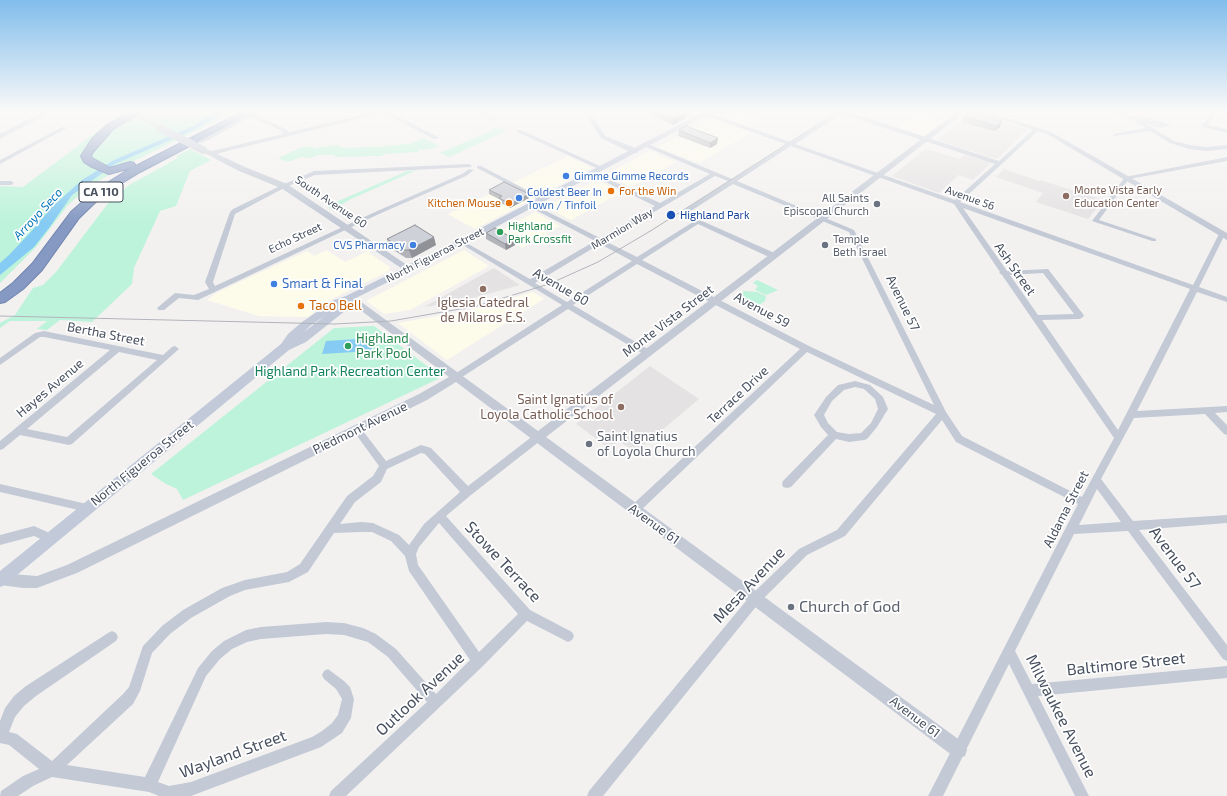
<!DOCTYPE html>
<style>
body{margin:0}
canvas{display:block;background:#f3f1f0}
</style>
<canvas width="1227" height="796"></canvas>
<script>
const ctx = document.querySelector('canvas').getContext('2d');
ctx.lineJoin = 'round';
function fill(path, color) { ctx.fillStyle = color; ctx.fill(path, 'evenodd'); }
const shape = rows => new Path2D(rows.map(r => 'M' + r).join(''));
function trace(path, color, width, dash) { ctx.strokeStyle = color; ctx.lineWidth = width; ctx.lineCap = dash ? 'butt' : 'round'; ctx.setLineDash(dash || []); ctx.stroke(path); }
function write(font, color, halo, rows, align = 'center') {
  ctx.font = font + ' "Exo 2",sans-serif'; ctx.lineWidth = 3.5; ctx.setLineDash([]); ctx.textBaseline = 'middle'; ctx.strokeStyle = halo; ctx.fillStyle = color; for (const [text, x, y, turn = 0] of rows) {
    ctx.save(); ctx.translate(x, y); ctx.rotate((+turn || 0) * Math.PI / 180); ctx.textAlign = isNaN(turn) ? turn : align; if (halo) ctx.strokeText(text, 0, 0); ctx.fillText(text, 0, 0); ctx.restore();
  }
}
fill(shape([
 [725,111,765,111,743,124,718,115],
 [918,115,941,122,923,136,898,128],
 [711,118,751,133,699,163,658,147],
 [649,151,676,162,631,187,605,175],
 [568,156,592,168,475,229,448,214],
 [599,181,622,192,571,220,545,207,593,182],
 [535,212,560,226,522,248,496,233],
 [327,250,345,262,370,250,369,253,390,267,389,271,328,301,308,317,259,316,207,300,218,292,307,251,314,256],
 [464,250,489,266,410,310,384,314,366,301],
 [533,292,544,299,447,360,398,323,471,310]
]), '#fdfbea');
fill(shape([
 [972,113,1028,129,997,159,937,140],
 [926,149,960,159,965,155,991,163,973,180,959,175,939,193,892,176],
 [1004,169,1039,181,1040,180,1103,200,1088,219,1036,202,1043,193,996,177],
 [494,268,520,285,473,298,445,304,424,307],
 [650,366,699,399,636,452,619,441,609,448,576,424]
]), '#e4e2e2');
fill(shape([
 [124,111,236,111,134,161,98,181,79,195,67,206,36,247,0,283,0,186,23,187],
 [499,127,507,131,449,157,440,153],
 [424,138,439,146,429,149,418,150,418,152,383,154,383,156,335,157,335,155,318,155,310,158,301,157,287,162,278,158,300,148,313,146,314,148,338,145,343,148,389,146,409,144],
 [190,149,211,160,190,171,176,206,160,211,134,268,132,284,92,322,60,320,47,330,37,329,47,321,10,321,0,328,0,323,15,315,33,288,43,285,56,272,109,202,129,185,178,158,177,156],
 [417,170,351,199,332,210,327,206,407,171],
 [757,280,778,290,766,295,755,290,758,286,753,283],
 [744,291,757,292,766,296,765,301,759,305,750,301,743,301,736,297],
 [374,326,439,375,438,379,183,500,177,489,166,484,151,474,334,328]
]), '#bcf3da');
fill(shape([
 [216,111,223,111,211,121,189,132,115,164,72,195,49,228,34,247,0,275,0,263,9,255,30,233,52,207,82,180,114,160,193,126],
 [374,338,371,351,322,354,326,341]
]), '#86cbf3');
const motorway = shape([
 [133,111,137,112,139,114,113,129,93,152,91,156,92,158,110,168,130,162,134,163,135,165,134,167,244,111,256,111,140,172,104,194,79,218,42,270,23,289,5,302,0,303,0,293,13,283,32,264,71,212,96,190,131,168,109,174,90,166,84,162,81,156,92,139,107,125,133,111]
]);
trace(motorway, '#7084ae', 2);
fill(shape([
 [256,111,263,111,202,143,197,142,256,111],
 [356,111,364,111,373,116,368,117,356,111],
 [387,111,438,137,439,138,434,139,381,112,387,111],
 [473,111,480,111,498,120,493,121,473,111],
 [675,111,683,111,700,119,695,120,675,111],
 [846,111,999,161,1035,128,1039,128,1039,130,960,202,1193,285,1219,234,1222,232,1225,234,1199,287,1227,297,1227,302,1197,292,1137,411,1227,406,1227,412,1215,413,1227,425,1227,435,1224,434,1205,414,1134,418,1101,479,1133,521,1227,515,1227,523,1139,530,1227,645,1227,661,1223,659,1128,531,1074,534,1015,651,1032,684,1227,666,1227,678,1038,696,1089,796,1075,796,1009,664,943,796,928,796,1078,504,956,442,942,420,845,536,807,555,759,603,603,796,587,796,589,791,751,595,799,549,837,530,936,414,807,352,638,513,634,514,630,513,629,510,630,507,800,349,637,264,573,305,651,351,652,353,651,355,645,355,568,309,459,379,453,379,452,377,453,375,562,305,458,242,461,240,463,241,530,279,595,241,528,206,528,204,532,204,600,238,655,206,589,174,589,172,593,172,660,203,710,174,644,146,644,144,648,144,732,179,786,144,705,115,705,113,709,113,790,142,837,111,846,111],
 [842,114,995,164,955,200,795,144,842,114],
 [791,146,954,204,1000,272,999,273,1002,275,1114,438,1082,497,962,436,946,412,854,230,737,181,791,146],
 [715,176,728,181,678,214,693,222,637,257,605,241,715,176],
 [733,184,849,232,934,405,809,346,642,260,698,224,771,258,777,258,777,254,686,214,733,184],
 [963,208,1190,289,1118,430,1042,320,1080,319,1084,316,1083,314,1048,269,1007,271,963,208],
 [600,244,632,261,567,302,535,283,600,244],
 [1043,273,1074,314,1038,315,1010,275,1043,273],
 [1097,489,1121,522,1079,525,1097,489],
 [1110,111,1119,111,1132,116,1135,114,1169,124,1169,126,1160,128,1146,124,1174,141,1190,145,1206,147,1227,145,1227,149,1206,151,1189,149,1170,143,1150,131,1114,136,1114,134,1146,128,1131,119,1110,111],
 [1212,111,1217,111,1208,125,1227,129,1227,133,1203,127,1202,126,1212,111],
 [62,127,67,128,0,164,0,160,62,127],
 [517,130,521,130,604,168,599,169,517,132,517,130],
 [1227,157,1227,161,1129,179,1099,220,1156,239,1156,241,1152,241,1092,221,1125,177,1227,157],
 [469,164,472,166,471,167,315,175,286,187,235,214,213,282,215,286,375,212,462,174,469,169,474,170,466,176,379,214,198,300,179,298,164,310,158,310,157,308,175,293,194,295,209,289,205,282,230,212,233,209,282,185,314,171,469,164],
 [477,166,481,166,544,199,539,200,477,168,477,166],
 [0,181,11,181,14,183,11,185,0,185,0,181],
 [44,331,163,355,172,347,175,346,179,349,72,444,69,445,20,435,3,449,0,450,0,441,110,350,44,337,40,337,0,365,0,358,35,333,44,331],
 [119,352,157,360,67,437,27,429,119,352],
 [855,381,870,385,883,397,888,409,877,427,867,439,864,440,849,442,836,439,791,487,787,488,783,487,782,484,783,481,828,435,821,427,814,415,826,397,838,385,855,381],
 [855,387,864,389,875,399,878,409,871,423,861,433,849,434,837,432,828,423,824,415,832,401,844,390,855,387],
 [357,425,360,427,386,461,421,445,428,447,431,448,468,486,534,435,540,435,542,438,540,441,471,495,446,516,530,610,572,632,574,636,572,640,568,642,564,640,527,621,483,666,346,796,329,796,331,791,427,702,388,657,368,642,344,635,326,634,261,639,247,642,232,649,220,659,206,676,158,782,169,786,191,782,312,737,322,731,332,723,338,715,342,699,336,689,324,679,322,675,324,671,328,669,344,681,350,687,354,699,351,718,342,733,321,747,191,796,159,796,149,792,52,777,33,786,18,796,0,796,1,791,23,776,39,769,9,745,0,743,0,721,5,708,14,696,26,686,108,633,112,631,116,633,118,637,116,641,36,696,24,706,15,717,9,732,17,734,52,761,123,694,129,687,143,646,162,626,183,610,222,588,245,580,287,572,300,564,347,496,373,476,379,466,352,429,354,427,357,425],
 [421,453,425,454,460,492,424,524,409,545,399,535,373,523,361,522,340,524,355,502,381,482,387,469,421,453],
 [439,523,518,614,479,652,418,565,416,554,419,547,439,523],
 [361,532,372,532,391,541,405,556,409,571,470,660,436,694,396,649,376,634,363,628,344,623,326,622,261,627,246,630,224,641,212,651,198,668,145,777,67,765,133,704,140,691,152,653,170,634,191,618,230,596,245,590,289,582,308,572,334,533,361,532],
 [0,484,87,504,91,505,92,508,91,511,87,512,0,492,0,484],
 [34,526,54,535,55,538,54,541,50,543,34,536,0,545,0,535,34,526]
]), '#c3cad6');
fill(shape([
 [44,111,53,111,0,139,0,134,44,111],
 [125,111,134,111,163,128,158,129,125,111],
 [379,111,392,111,231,150,217,154,245,167,287,184,410,267,411,269,407,272,281,188,239,171,199,150,203,148,212,151,283,134,280,130,251,117,251,115,253,114,284,128,289,132,379,111],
 [583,111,590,111,605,136,638,149,638,153,632,153,601,138,583,111],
 [958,111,966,111,546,437,965,744,967,750,965,756,959,758,953,756,456,382,427,400,77,573,37,588,23,588,0,585,0,573,37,576,67,565,419,394,449,377,347,300,345,298,347,296,353,296,538,431,958,111],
 [974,111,985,111,1051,132,1227,233,1227,240,1047,134,974,111]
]), '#c3cad6');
fill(shape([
 [705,111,714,111,464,244,348,302,351,305,350,307,306,342,289,350,5,585,0,587,0,571,281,344,288,334,302,322,334,300,346,296,458,240,705,111],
 [326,315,304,332,310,326,326,315]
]), '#c2cada');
fill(motorway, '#8599c2');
trace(shape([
 [0,316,335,324,391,321,477,306,549,284,598,262,652,230,839,111]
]), '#b2b4bb', 1);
trace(shape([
 [160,128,203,150]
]), '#c3cad6', 8);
fill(shape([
 [651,111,682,111,686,118,673,125,651,115],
 [971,111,983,111,981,115,1000,127,994,131,962,122,964,116],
 [679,130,718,138,717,144,710,148,678,136],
 [489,190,529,198,510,208,499,202,499,199,489,194],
 [486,233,515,245,506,250,486,239],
 [387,239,436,245,412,258,406,258,389,247]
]), '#b2b4ba');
fill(shape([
 [686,113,686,118,673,125,673,119],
 [1002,121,1000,127,994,131,997,126],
 [718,138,717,144,710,148,710,143],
 [529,194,529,198,510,208,510,204],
 [434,237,436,245,412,258,409,250],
 [514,239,515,245,506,250,505,244]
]), '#919297');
const building = shape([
 [655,111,682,111,686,113,673,119,655,111],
 [971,111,982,111,978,114,1002,121,997,126,964,116,971,111],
 [686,126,718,138,710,143,679,130,686,126],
 [504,182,529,194,510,204,499,198,502,196,489,190,504,182],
 [415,225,434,237,409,250,404,250,387,239,415,225],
 [495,228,514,239,505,244,486,233,495,228]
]);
fill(building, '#cfd1d8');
trace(building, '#919297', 1);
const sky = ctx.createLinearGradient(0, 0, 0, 223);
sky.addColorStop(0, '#81bdec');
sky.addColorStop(0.5, '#faf9f8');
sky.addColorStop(1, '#faf9f800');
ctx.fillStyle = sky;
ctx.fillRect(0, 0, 1227, 223);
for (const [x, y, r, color] of [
 [566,176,4,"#3f7fe0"],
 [611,191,4,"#e8710a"],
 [1066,196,4,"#8d6e63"],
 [519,198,4,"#3f7fe0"],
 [509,203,4,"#e8710a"],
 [877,204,4,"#6b7280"],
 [671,215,5,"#1a4fb4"],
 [500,232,4,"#2e9e5b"],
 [413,245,4,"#3f7fe0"],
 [825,245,4,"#6b7280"],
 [274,284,4,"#3f7fe0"],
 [483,289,4,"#8d6e63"],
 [301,306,4,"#e8710a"],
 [348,346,4,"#2e9e5b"],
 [621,407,4,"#8d6e63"],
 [589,444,4,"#6b7280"],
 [791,607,4,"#6b7280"]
]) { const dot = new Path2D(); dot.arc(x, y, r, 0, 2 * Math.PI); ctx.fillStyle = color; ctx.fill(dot); trace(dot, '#fff', 1.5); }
write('11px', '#366cbe', '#fff', [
 ["Gimme Gimme Records",574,176],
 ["Coldest Beer In",527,192],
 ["Town / Tinfoil",527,205],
 ["CVS Pharmacy",405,245,"right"]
], 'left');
write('11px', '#785e54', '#fff', [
 ["Monte Vista Early",1074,190],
 ["Education Center",1074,203]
], 'left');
write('11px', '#c56008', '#fff', [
 ["For the Win",619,191],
 ["Kitchen Mouse",501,203,"right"]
], 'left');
write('11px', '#5b616d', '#fff', [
 ["All Saints",869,198],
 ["Episcopal Church",869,211],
 ["Temple",833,239,"left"],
 ["Beth Israel",833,252,"left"]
], 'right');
write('11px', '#47505f', '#fff', [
 ["Avenue 56",970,198,20],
 ["South Avenue 60",331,202,34],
 ["Marmion Way",622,229,-31],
 ["Echo Street",295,238,-25],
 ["North Figueroa Street",435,255,-27]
]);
write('11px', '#164399', '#fff', [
 ["Highland Park",680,215]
], 'left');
write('11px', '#27864d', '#fff', [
 ["Highland",508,226],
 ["Park Crossfit",508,239]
], 'left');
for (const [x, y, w] of [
 [101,192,44]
]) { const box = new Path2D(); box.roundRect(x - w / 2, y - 10, w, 20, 3); ctx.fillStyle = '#fff'; ctx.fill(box); trace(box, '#47505f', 1); }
write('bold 12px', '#47505f', null, [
 ["CA 110",101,192]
]);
write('italic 12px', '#0174b8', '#fff', [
 ["Arroyo Seco",38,214,-47]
]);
write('13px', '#47505f', '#fff', [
 ["Ash Street",1015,269,55],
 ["Avenue 60",561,287,30],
 ["Avenue 57",903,303,64],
 ["Avenue 59",762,310,28],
 ["Monte Vista Street",668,321,-37],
 ["Bertha Street",106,334,11],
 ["Hayes Avenue",50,388,-40],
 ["Terrace Drive",738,395,-43],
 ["Piedmont Avenue",360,428,-26],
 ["North Figueroa Street",142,463,-39],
 ["Aldama Street",1066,509,-63],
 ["Avenue 61",654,524,36],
 ["Avenue 61",915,717,37]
]);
write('13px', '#366cbe', '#fff', [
 ["Smart & Final",282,284]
], 'left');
write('13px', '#785e54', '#fff', [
 ["Iglesia Catedral",483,303],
 ["de Milaros E.S.",483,318],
 ["Saint Ignatius of",613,400,"right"],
 ["Loyola Catholic School",613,415,"right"]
]);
write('13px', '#c56008', '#fff', [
 ["Taco Bell",309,306]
], 'left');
write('13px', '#27864d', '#fff', [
 ["Highland",356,339],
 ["Park Pool",356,354]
], 'left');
write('13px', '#10825b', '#fff', [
 ["Highland Park Recreation Center",350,372]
]);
write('13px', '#5b616d', '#fff', [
 ["Saint Ignatius",597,437],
 ["of Loyola Church",597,452]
], 'left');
write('16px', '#47505f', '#fff', [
 ["Avenue 57",1175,558,53],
 ["Stowe Terrace",503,562,47],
 ["Mesa Avenue",749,585,-47],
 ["Baltimore Street",1126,664,-6],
 ["Outlook Avenue",420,694,-43],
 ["Milwaukee Avenue",1061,716,63],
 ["Wayland Street",233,754,-20]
]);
write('16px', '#5b616d', '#fff', [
 ["Church of God",799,607]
], 'left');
</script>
